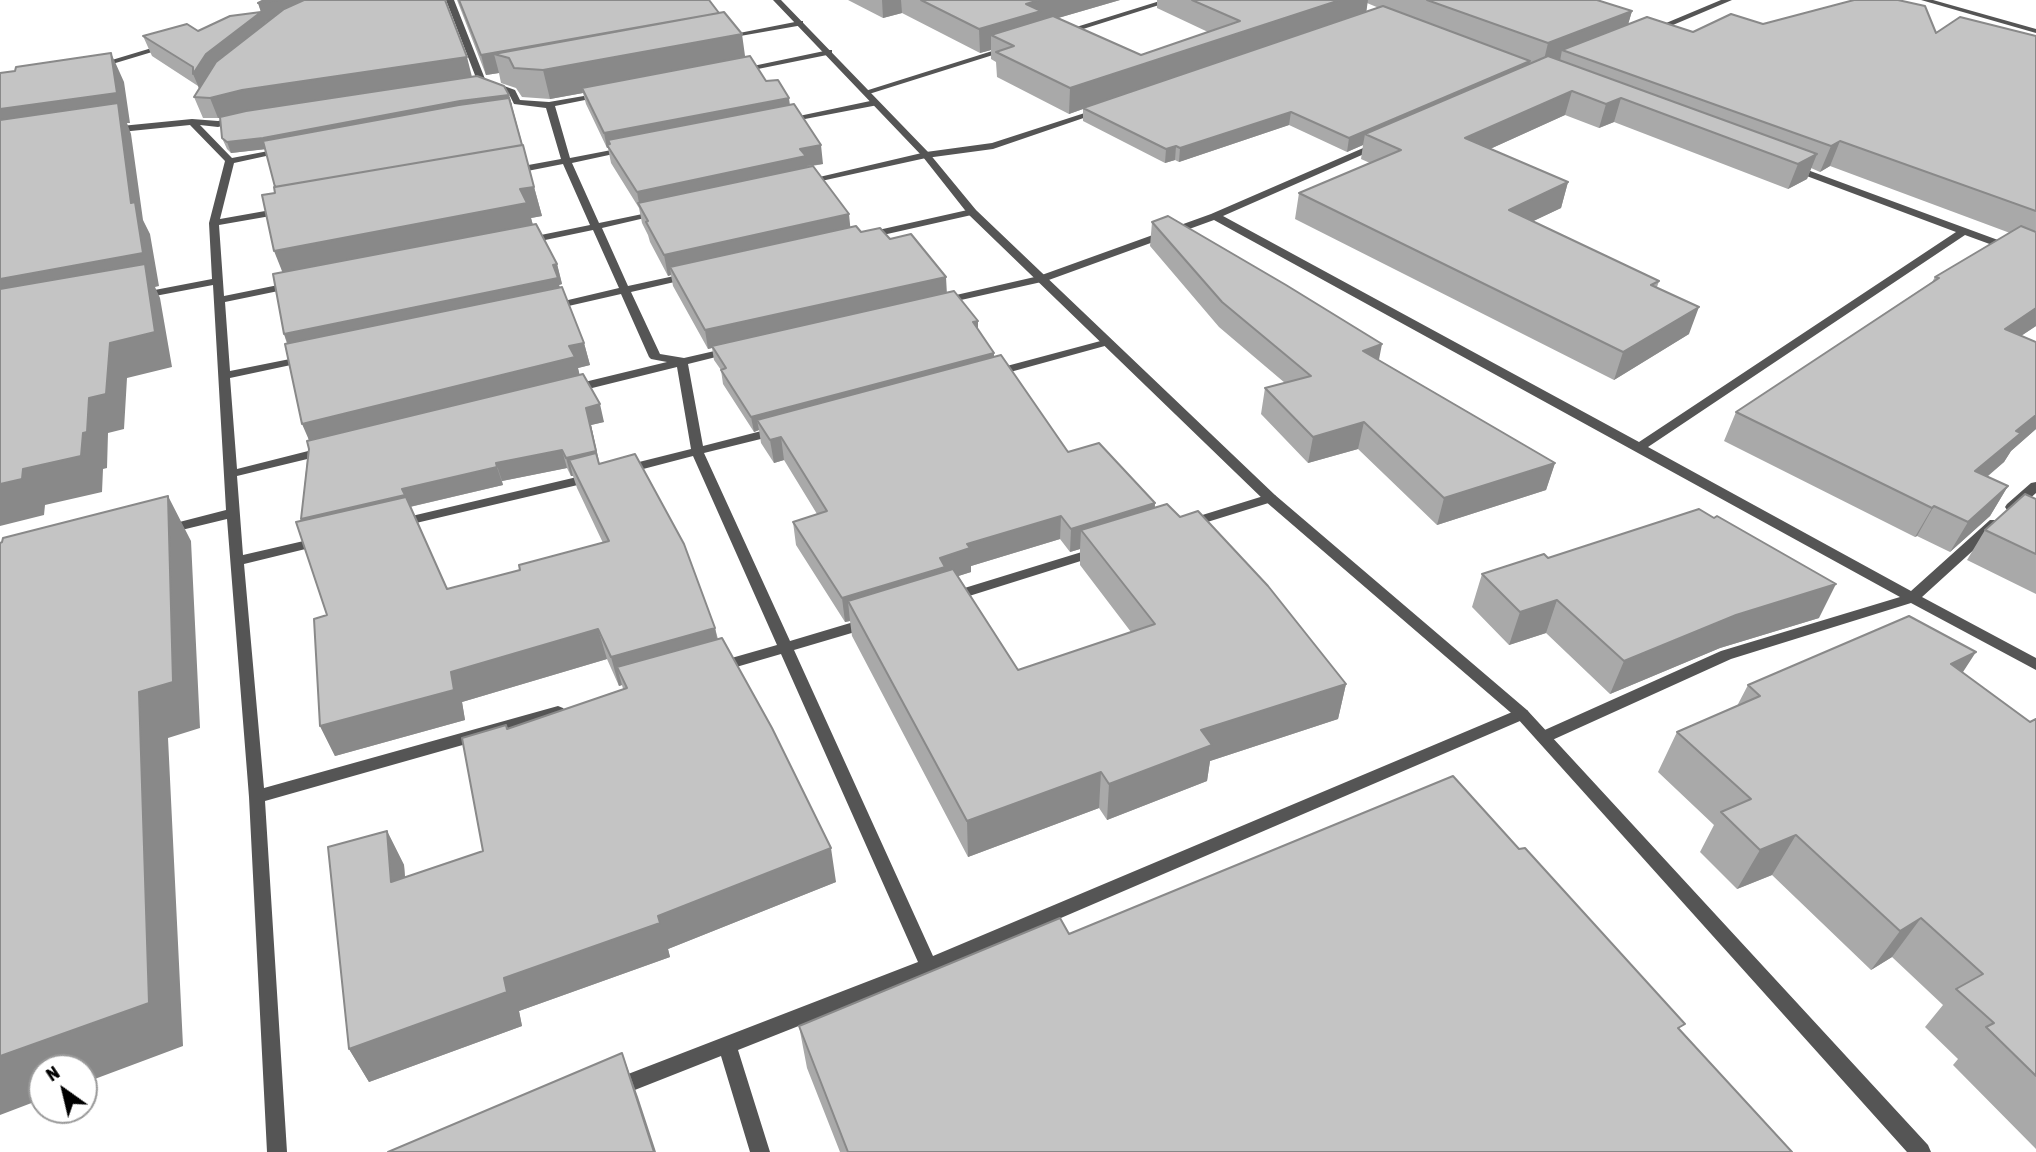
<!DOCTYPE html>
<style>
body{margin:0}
#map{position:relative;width:2036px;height:1152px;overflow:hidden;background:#fff;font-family:"Asap Condensed",sans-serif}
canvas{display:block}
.north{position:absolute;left:28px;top:1054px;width:70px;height:70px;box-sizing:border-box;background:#fff;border:2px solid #999;border-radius:50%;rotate:326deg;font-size:19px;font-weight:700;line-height:28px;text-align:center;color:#000}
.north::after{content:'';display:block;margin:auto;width:24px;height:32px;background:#000;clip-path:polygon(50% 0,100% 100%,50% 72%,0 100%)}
</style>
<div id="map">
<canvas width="2036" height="1152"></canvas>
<div class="north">N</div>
</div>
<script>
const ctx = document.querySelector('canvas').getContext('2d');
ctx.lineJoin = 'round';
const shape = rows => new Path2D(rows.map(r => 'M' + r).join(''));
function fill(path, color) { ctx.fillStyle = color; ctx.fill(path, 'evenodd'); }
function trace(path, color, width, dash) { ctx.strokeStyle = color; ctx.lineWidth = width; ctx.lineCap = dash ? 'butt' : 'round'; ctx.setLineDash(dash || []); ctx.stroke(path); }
fill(shape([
 [446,0,454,0,485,79,515,90,520,100,549,102,601,93,605,96,555,106,570,158,627,147,632,150,572,163,599,223,657,211,662,214,602,228,628,286,688,273,693,276,692,278,631,292,660,354,684,358,732,347,738,350,736,352,688,364,703,446,777,427,783,431,781,434,704,453,790,641,867,618,874,623,872,627,794,650,933,956,1517,710,1527,710,1530,714,1527,718,935,972,738,1050,770,1152,750,1152,721,1056,617,1097,610,1095,607,1088,610,1081,918,962,781,654,719,672,714,671,711,667,714,663,777,645,693,456,624,474,618,470,619,467,691,449,677,367,572,393,566,389,568,386,667,362,651,359,649,357,621,294,551,310,545,307,547,305,619,288,593,230,526,244,521,241,526,238,590,225,563,164,512,174,507,171,512,168,561,159,546,108,514,104,509,94,478,83,446,0],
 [1163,0,1175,0,1064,35,1057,33,1163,0],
 [1721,0,1732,0,1654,33,1647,31,1721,0],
 [800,21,803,21,803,25,723,39,719,37,800,21],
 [165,44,172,46,99,68,92,66,165,44],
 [1005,47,1012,49,869,94,862,92,1005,47],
 [829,50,832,50,832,54,738,73,734,70,829,50],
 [875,100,879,103,878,105,784,123,780,120,875,100],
 [1097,109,1104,111,993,149,926,158,803,185,798,182,926,152,992,143,1097,109],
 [237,116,240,117,240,121,218,127,200,125,232,158,284,148,289,151,234,163,220,219,282,208,287,211,282,214,219,225,224,296,293,282,298,285,293,288,225,302,230,371,305,356,311,359,305,362,230,378,237,469,324,447,330,451,328,454,237,476,243,555,321,537,328,541,326,544,244,564,264,788,558,706,563,708,566,712,563,716,558,718,265,801,287,1152,267,1152,249,797,227,519,165,534,158,530,160,527,226,510,213,285,139,299,134,296,139,293,212,279,209,223,225,161,190,125,111,133,106,130,111,127,192,119,218,121,237,116],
 [1377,142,1382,145,1380,147,1223,216,1639,442,1956,232,1788,169,1788,165,1794,165,2036,254,2036,261,1965,235,1648,447,1911,591,1990,520,2000,520,2002,523,2000,526,1922,597,2036,658,2036,670,1911,603,1731,659,1550,741,1538,741,1536,737,1538,733,1721,651,1900,597,1214,220,1046,281,943,304,938,301,943,298,1039,276,1211,214,1377,142],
 [972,209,976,210,976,214,865,239,860,236,865,233,972,209],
 [1108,339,1114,342,1112,344,992,377,986,373,988,371,1108,339],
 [594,473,599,474,600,477,599,480,399,527,392,523,399,519,594,473],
 [2036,482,2036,493,2017,510,2007,510,2005,507,2007,504,2031,483,2036,482],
 [1270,494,1275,495,1277,498,1275,501,1188,528,1181,524,1183,521,1270,494],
 [1098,547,1103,548,1105,551,1103,554,950,602,943,597,945,594,1098,547]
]), '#555');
fill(shape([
 [773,0,781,0,929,153,976,210,1275,495,1527,710,1928,1145,1931,1152,1907,1152,1517,718,1265,501,968,214,923,157,773,0]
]), '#555');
fill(shape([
 [1921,0,1933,0,2036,29,2036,33,1921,0]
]), '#555');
fill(shape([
 [457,0,709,0,745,57,766,81,790,105,823,164,807,167,850,227,861,232,890,239,946,293,978,330,994,353,994,356,1068,452,1155,503,1155,507,1346,684,1338,719,1210,761,1207,781,1107,820,1099,808,968,857,852,636,850,621,845,622,796,545,793,522,817,514,784,460,774,463,761,443,759,430,754,432,723,384,721,370,714,360,712,348,708,349,673,286,671,275,668,276,650,242,648,235,642,223,639,208,611,163,608,148,607,148,586,104,583,93,550,99,522,97,516,88,501,83,499,73,486,75],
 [1060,539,1070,552,1080,549,1080,565,1131,632,1018,670,958,576,971,572,971,566],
 [848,0,1120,0,1058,18,1141,55,1208,32,1157,8,1157,0,1597,0,1632,11,1628,24,1693,32,1763,24,1936,33,2036,36,2036,326,2021,336,2036,342,2036,429,2011,451,2004,462,1987,477,2008,486,1990,516,1950,552,1917,536,1915,537,1724,441,1736,412,1932,282,1935,277,2010,233,1830,166,1820,172,1811,168,1807,179,1788,189,1614,122,1599,128,1565,115,1490,149,1568,182,1561,208,1533,221,1659,281,1657,287,1689,334,1614,380,1295,219,1299,193,1370,163,1361,159,1363,145,1347,152,1289,125,1179,162,1175,160,1165,163,1083,121,1083,109,1069,114,997,77,996,62,991,59,991,50,980,53,902,13,883,18],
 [1367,3,1379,8,1366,12],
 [258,3,472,77,509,95,542,216,531,218,533,225,557,264,562,284,559,285,560,287,584,343,590,365,578,368,579,375,604,422,591,425,599,464,715,628,718,639,836,882,668,949,670,957,519,1011,522,1026,369,1082,349,1049,387,831,404,865,405,877,483,851,508,729,623,689,622,685,619,686,607,659,462,702,465,720,335,756,320,726,327,615,301,519,309,441,287,344,284,334,282,272,275,187,265,149,231,153,227,149,222,138,220,118,203,118,194,97,199,89,198,86,152,56,143,36,198,31,261,12],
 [567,468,571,476,573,476,577,488,603,543,520,570,447,589,410,507,503,485,502,481],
 [1152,222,1379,360,1555,463,1546,490,1437,525,1358,449,1308,463,1261,414,1265,388,1285,383,1219,327,1150,246],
 [2036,499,2036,594,1967,560,1985,530],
 [1548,558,1819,618,1720,648,1610,694,1546,633,1509,645,1472,607,1482,574],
 [1962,672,2030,722,2036,719,2036,1149,1953,1065,1958,1059,1925,1027,1943,1005,1892,957,1871,970,1772,875,1737,889,1700,852,1714,825,1658,772,1677,732,1737,706,1748,685],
 [1069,934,1681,1031,1792,1152,840,1152,807,1068,799,1026]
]), '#a9a9a9');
fill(shape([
 [278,0,345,0,283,19,265,22,268,32,202,95,193,74,206,54,261,12,258,3],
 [882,0,901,0,902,13,883,18],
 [1039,0,1120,0,1041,23,991,35,991,50,980,53,979,29,1026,4],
 [1339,0,1368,0,1366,14,1083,108,1083,109,1069,114,1070,88],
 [1632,11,1625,35,1562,50,1560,61,1542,68,1548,43],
 [719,13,509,58,494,54,499,73,486,75,481,55],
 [742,34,746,63,582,88,583,93,550,99,543,70],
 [111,53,124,82,130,123,127,123,131,134,143,220,150,234,159,286,155,287,160,298,172,367,127,378,124,429,108,433,107,468,103,469,102,492,45,505,44,515,0,526,0,109],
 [467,57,472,77,250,110,218,118,210,98,242,90],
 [1530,61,1527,74,1365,134,1363,145,1347,152,1349,138],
 [1572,91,1565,115,1459,163,1465,138],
 [509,95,512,105,267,149,231,153,227,142,460,101],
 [789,98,791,113,608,140,610,148,607,145,608,148,607,148,604,133],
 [1621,98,1614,122,1599,128,1606,104],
 [1291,112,1289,125,1179,162,1180,148],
 [1840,141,1830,166,1820,172,1831,146],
 [821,145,823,164,807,166,808,175,640,208,637,192,800,149],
 [1176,146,1175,160,1165,163,1166,149],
 [1817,154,1807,179,1788,189,1798,164],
 [1568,182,1561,208,1502,236,1509,210],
 [534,187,542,216,531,218,535,233,286,281,274,251,520,189],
 [849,214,851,234,670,267,671,275,668,276,664,255],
 [557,264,562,284,559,285,563,298,292,355,284,334],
 [946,277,947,295,712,346,712,348,708,349,705,330],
 [1699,307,1689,334,1614,380,1623,352],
 [2036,308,2036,326,1989,357,2005,329],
 [978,321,978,334,973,322],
 [584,343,590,365,578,368,581,380,312,447,302,424,569,346],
 [1382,344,1377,370,1363,351],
 [994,353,994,367,757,420,759,430,754,432,751,417],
 [600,404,604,422,591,425,606,493,569,460,573,476,571,476,566,458,586,408],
 [2036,415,2036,429,2011,451,2004,462,1958,501,1975,471,2016,431],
 [1364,422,1358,449,1308,463,1313,437],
 [781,437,784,460,774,463,770,440],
 [562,450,567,468,502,481,496,463],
 [1555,463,1546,490,1437,525,1444,498],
 [497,467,503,485,409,507,309,537,301,519,402,489],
 [2008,486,1990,516,1950,552,1968,522],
 [168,496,191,541,200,728,168,738,183,1046,84,1083,84,1068,42,1068,42,1099,0,1115,0,1056,139,692],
 [1155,503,1153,527,1081,530,1080,549,1070,552,1071,529],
 [1934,506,1917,536,1915,537,1932,508],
 [1061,516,1060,539,971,566,971,572,946,580,848,601,850,621,845,622,842,598,940,558,967,544],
 [1836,584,1819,618,1720,648,1610,694,1624,661,1736,615],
 [1557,600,1546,633,1509,645,1520,612],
 [715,628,721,658,617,667,622,685,619,686,611,657],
 [598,629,607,659,462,702,465,720,335,756,320,726,451,672],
 [1976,652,1950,692,1951,664],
 [1346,684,1338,719,1210,761,1207,781,1107,820,1109,784,1201,730],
 [1101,772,1099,808,968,857,967,821],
 [387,831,404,865,408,916,391,882],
 [1796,835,1772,875,1737,889,1760,850],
 [831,848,836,882,668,949,670,957,519,1011,522,1026,369,1082,349,1049,504,978,658,916],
 [1921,918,1892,957,1871,970,1900,931],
 [622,1053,638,1097,656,1152,654,1152]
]), '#898989');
const building = shape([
 [264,0,278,0,258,3,264,0],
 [304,0,445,0,467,57,242,90,210,98,194,97,216,62,284,9,304,0],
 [459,0,709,0,719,13,481,55,459,0],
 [921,0,1039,0,1026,4,1041,11,979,29,921,0],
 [1192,0,1340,0,1070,88,996,52,1014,46,991,35,1053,16,1141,55,1240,21,1192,0],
 [1427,0,1597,0,1632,11,1548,43,1427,0],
 [1854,0,1898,0,1925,6,1936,33,1960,17,2036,36,2036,211,1840,141,1831,146,1562,50,1647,17,1693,32,1731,14,1763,24,1854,0],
 [1383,6,1530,61,1349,138,1291,112,1180,148,1176,146,1166,149,1083,108,1383,6],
 [261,12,206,54,193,74,193,67,143,36,187,24,198,31,230,16,261,12],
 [724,12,742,34,543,70,514,68,509,58,494,54,724,12],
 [111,53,117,93,0,109,0,73,15,71,16,67,111,53],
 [750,56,766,81,778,80,789,98,604,133,582,88,750,56],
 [1548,56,1817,154,1798,164,1621,98,1606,104,1572,91,1465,138,1568,182,1509,210,1659,281,1651,285,1699,307,1623,352,1299,193,1401,150,1365,134,1548,56],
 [477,76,504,86,509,95,460,101,263,138,227,142,222,138,220,117,246,111,477,76],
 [509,98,522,145,275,187,263,141,459,105,509,98],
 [118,103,131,203,135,202,143,253,0,279,0,120,118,103],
 [794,104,821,145,800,149,806,156,637,192,607,145,610,144,608,140,794,104],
 [523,145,534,187,520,189,527,203,274,251,262,195,275,193,274,187,523,145],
 [813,166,849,214,664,255,646,222,648,221,638,203,813,166],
 [1168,216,1286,285,1382,344,1363,351,1555,463,1444,498,1364,422,1313,437,1265,388,1311,376,1222,302,1152,222,1168,216],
 [536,224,557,264,553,265,558,278,284,334,273,274,536,224],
 [856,226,861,232,880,228,890,239,911,234,946,277,705,330,670,267,856,226],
 [2021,226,2036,232,2036,308,2005,329,2036,342,2036,415,2016,431,2021,433,1975,471,2008,486,1968,522,1934,506,1932,508,1736,412,1939,278,1935,277,2021,226],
 [145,264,155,332,110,343,106,394,89,398,87,432,83,433,81,456,23,469,22,479,0,484,0,289,145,264],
 [562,287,584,343,569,346,575,357,302,424,285,344,562,287],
 [954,291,978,321,973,322,994,353,751,417,721,370,726,368,712,346,954,291],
 [1001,355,1068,452,1099,443,1155,503,1071,529,1061,516,967,544,970,548,940,558,945,567,842,598,793,522,827,511,781,437,770,440,757,420,1001,355],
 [583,374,600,404,586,408,596,451,566,458,562,450,496,463,497,467,402,489,405,495,301,519,309,449,307,441,583,374],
 [596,453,599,464,635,454,684,544,715,628,611,657,598,629,451,672,454,690,320,726,314,619,327,615,296,522,406,497,447,589,520,570,519,565,609,541,569,460,596,453],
 [2025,494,2036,499,2036,554,1985,530,2025,494],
 [168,496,173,682,139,692,149,1003,0,1056,0,543,2,542,3,538,168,496],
 [1167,504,1180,517,1198,511,1268,586,1346,684,1201,730,1212,745,1109,784,1101,772,967,821,848,601,953,569,1018,670,1155,624,1081,530,1167,504],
 [1699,509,1714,518,1717,516,1836,584,1736,615,1624,661,1557,600,1520,612,1482,574,1544,554,1548,558,1699,509],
 [1909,616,1976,652,1951,664,2030,722,2036,719,2036,1076,1986,1027,1994,1023,1956,989,1983,974,1921,918,1900,931,1796,835,1760,850,1721,812,1751,799,1677,732,1760,696,1748,685,1909,616],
 [722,638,772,728,831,848,658,916,660,923,504,978,507,992,349,1049,328,847,387,831,391,882,483,851,462,738,506,725,507,729,627,688,617,667,722,638],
 [1453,776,1519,849,1525,848,1685,1024,1678,1028,1792,1152,848,1152,799,1026,1060,918,1069,934,1453,776],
 [622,1053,654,1152,388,1152,622,1053]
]);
fill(building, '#c4c4c4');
trace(building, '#898989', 2);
</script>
